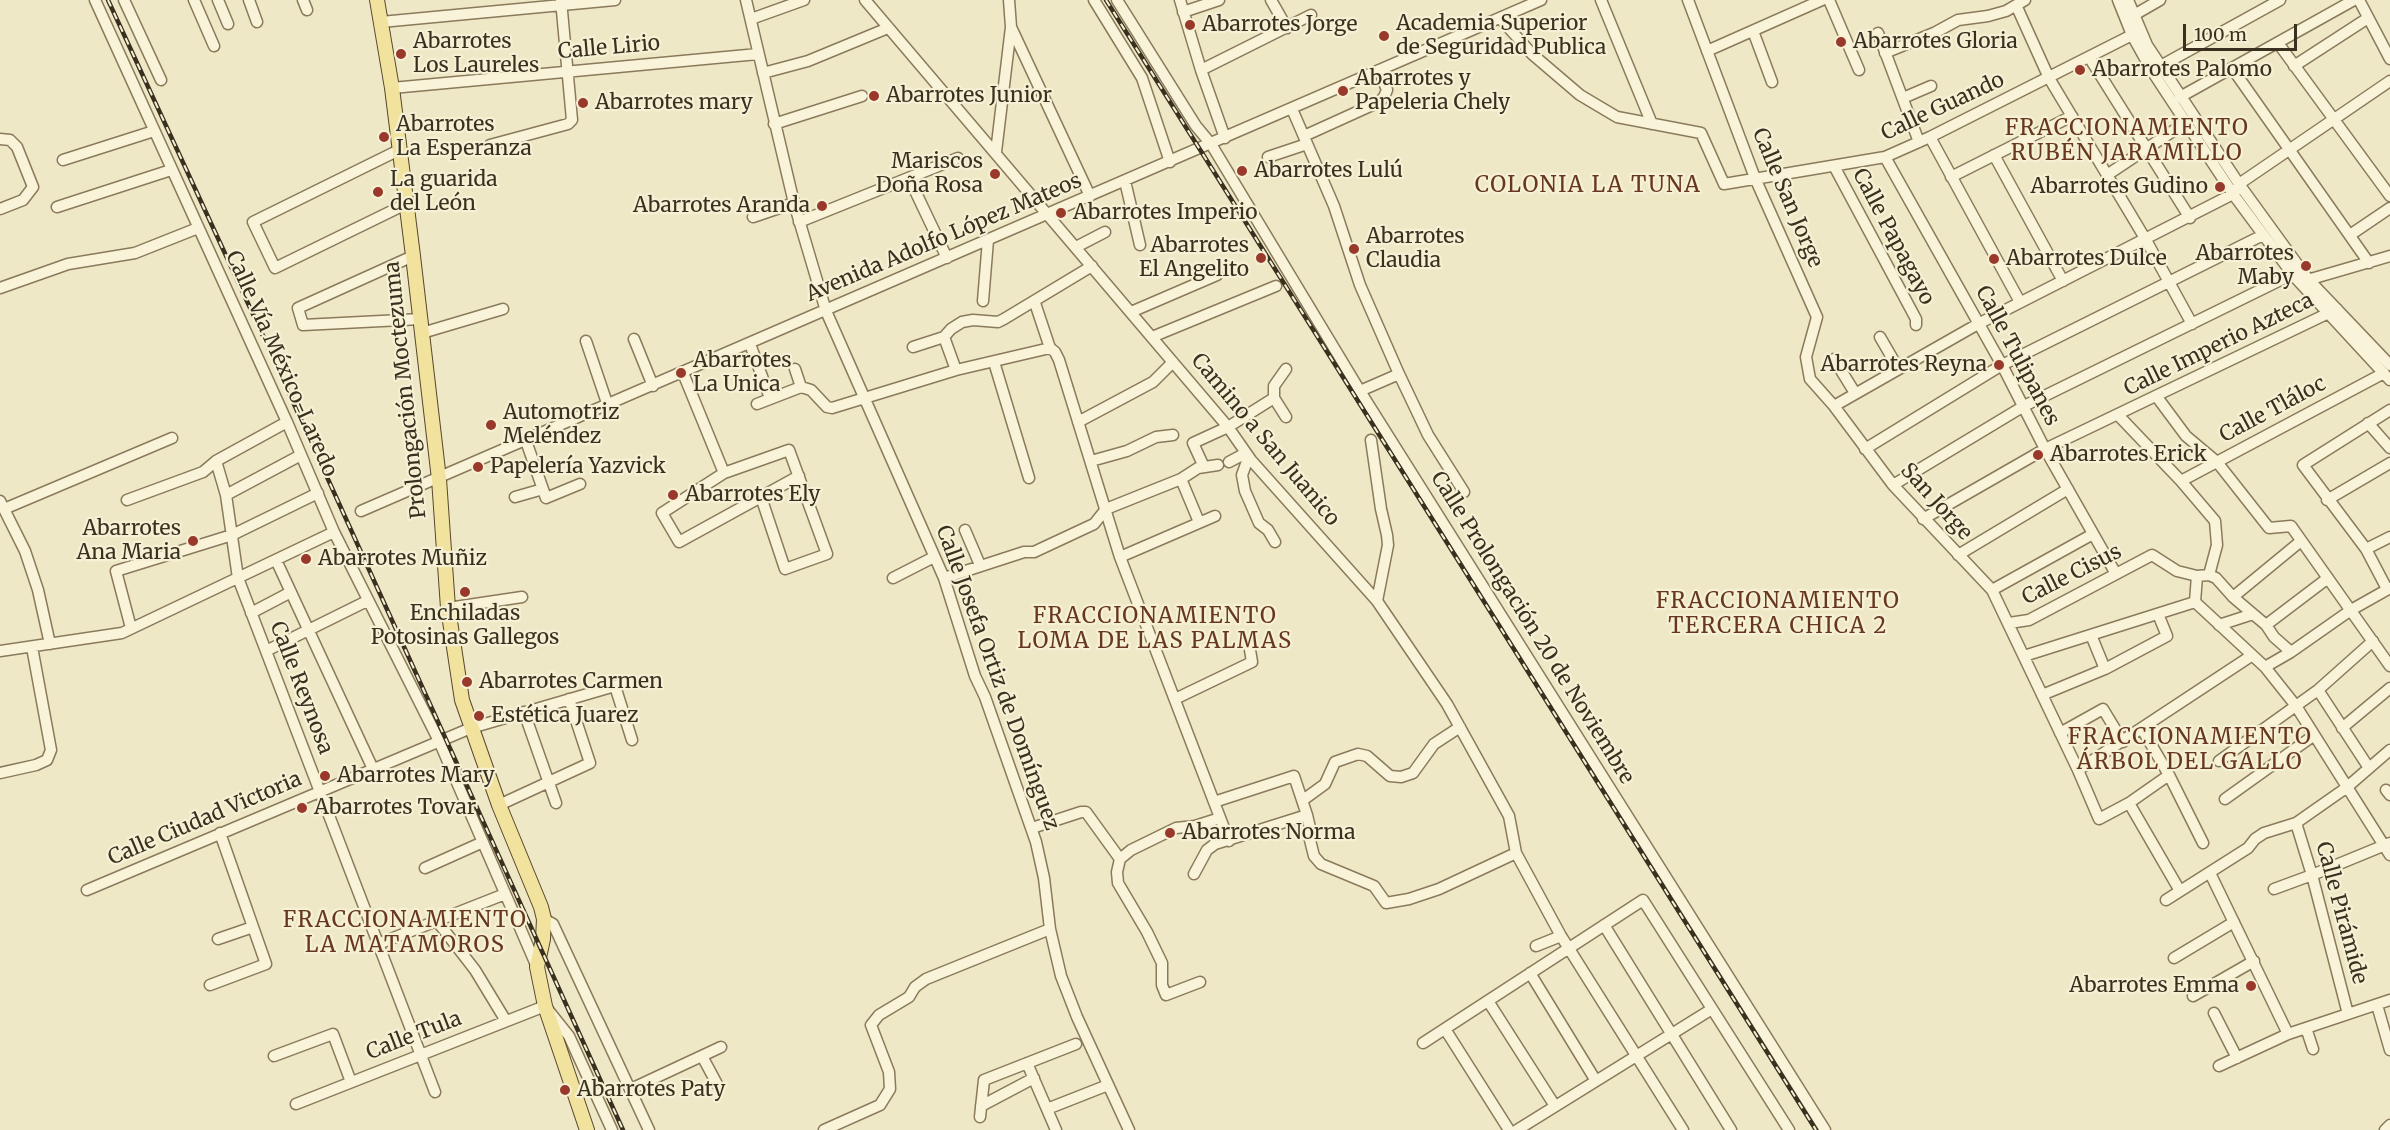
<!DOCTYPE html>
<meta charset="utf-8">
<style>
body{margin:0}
#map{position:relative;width:2390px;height:1130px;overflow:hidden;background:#eee8c6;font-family:Merriweather,serif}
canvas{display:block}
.scale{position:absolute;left:2183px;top:24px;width:114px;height:27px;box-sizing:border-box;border:3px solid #3a301f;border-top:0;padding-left:8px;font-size:18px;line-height:21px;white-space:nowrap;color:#3a301f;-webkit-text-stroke:4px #f6f1d5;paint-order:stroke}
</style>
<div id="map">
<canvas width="2390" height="1130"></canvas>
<div class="scale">100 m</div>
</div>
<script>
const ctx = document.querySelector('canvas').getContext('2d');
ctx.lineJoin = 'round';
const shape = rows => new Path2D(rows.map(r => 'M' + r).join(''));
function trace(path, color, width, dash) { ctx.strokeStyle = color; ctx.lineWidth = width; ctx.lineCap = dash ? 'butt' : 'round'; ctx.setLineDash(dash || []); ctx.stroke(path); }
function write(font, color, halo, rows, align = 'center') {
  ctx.font = font + ' Merriweather,serif'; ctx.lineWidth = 4.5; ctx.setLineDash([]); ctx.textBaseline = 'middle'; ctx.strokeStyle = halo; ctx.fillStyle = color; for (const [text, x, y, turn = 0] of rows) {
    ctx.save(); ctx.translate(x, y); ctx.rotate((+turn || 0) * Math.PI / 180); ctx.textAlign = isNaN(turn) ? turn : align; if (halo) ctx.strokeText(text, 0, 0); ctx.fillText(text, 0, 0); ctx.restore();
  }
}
const minor = shape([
 [95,0,287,422,334,532,439,741,537,967],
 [124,0,161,80],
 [194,0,214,46],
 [218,0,228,24],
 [249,0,257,22],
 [303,0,307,10],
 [746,0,794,203,826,311,944,578,975,676,985,697,1036,842,1044,878,1050,929,1061,976,1077,1017,1129,1130],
 [865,0,1228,427,1251,460,1377,601,1447,704,1509,816,1516,853,1561,936,1683,1130],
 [1094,0,1142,78,1170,162],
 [1117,0,1196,126,1211,144,1360,391,1825,1130],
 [1180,0,1201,70,1225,138],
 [1271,0,1287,28],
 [1601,0,1652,124],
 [1688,0,1755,178,1817,317,1806,357,1810,379,1834,406,1893,485,1992,590,2078,770,2099,819,2129,803,2169,775],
 [1829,0,1859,70],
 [2118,0,2132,35,2152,71,2233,194,2293,275,2390,380],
 [2128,0,2147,45,2239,184,2308,279,2390,365],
 [2359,0,2390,59],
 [2016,5,2049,78,2146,240,2192,324],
 [1183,12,1219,0],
 [2134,15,2160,0],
 [1500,18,1532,54,1580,95,1617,117,1701,133,1724,184,1885,157,1930,137,2132,35],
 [751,19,804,0],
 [381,22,615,0],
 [1011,27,1090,196],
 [1753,31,1772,82],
 [1878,33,1919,142],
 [2278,43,2390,196],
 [1707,51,1822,0],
 [1885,53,1936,32,1958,20,1988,16,2006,11,2025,0],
 [2089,57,2190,218],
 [2294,66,2368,18],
 [2157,68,2280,0],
 [2232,68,2369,263],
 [1201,70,1311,15],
 [763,73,808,61,888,28],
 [392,88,758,54],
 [2180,97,2354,0],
 [1903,98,1931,86],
 [1292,109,1334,206,1360,285,1399,374,1428,435,1464,492],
 [774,124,862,96],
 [1304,136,1379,102,1384,97,1387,90,1379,70],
 [1930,137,2020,302],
 [0,139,10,140,17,147,33,187,23,200,0,209],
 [490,145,568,124,572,120,561,0],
 [399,150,253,222,275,268,406,204],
 [996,152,1011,27,1009,0],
 [1994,155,2063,281],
 [1268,157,1307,144],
 [1885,157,2002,365,2045,449,2116,574],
 [63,160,154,131],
 [1834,166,1916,319,1916,325],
 [2107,175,2185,123],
 [1951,177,2072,116],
 [909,178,947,258],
 [1125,181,1140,245],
 [57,207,171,170],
 [753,217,794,203],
 [799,222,958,158],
 [2350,235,2390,208],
 [1076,247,1105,232],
 [413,256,298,308,303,325,421,319],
 [2304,281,2390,256],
 [0,288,68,264,135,253,198,228],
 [983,301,988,240],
 [1035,303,1050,348,1055,352,1059,360,1120,557,1229,841],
 [1131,312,1217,275],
 [422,333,503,309],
 [944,337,951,329,962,322,973,320,998,322,1004,319,1092,266],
 [944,337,956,370],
 [1152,337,1276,286],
 [1880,337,1898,368],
 [634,339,653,386],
 [586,341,608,406],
 [750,344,770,398],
 [913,347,944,337],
 [1834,359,1855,393],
 [994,362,1029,478],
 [795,369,801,387],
 [1286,369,1274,386,1274,398,1286,417],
 [683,373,724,473],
 [1360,391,1399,374],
 [2157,397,2186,436,2217,462,2269,528,2291,526,2390,666],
 [757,404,801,387,811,390,827,407,832,408,956,370,1050,348],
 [1834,406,1978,324,2233,194,2239,184,2390,81],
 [2118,415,2181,481,2215,521,2217,545,2209,575],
 [1078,422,1153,382,1173,362],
 [2368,423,2390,448],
 [1371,440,1381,509,1387,535,1388,545,1377,601],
 [526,441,546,498,580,484],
 [1865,449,2002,365,2263,235],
 [1251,460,1246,464,1242,475,1245,491,1259,523,1268,530,1275,542],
 [216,461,226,495,238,578,435,1092],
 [1091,461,1127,451,1156,437,1173,435],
 [1229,462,1246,453],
 [1204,467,1193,443,1228,427,1274,398],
 [1181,479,1199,522],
 [2181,481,2384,373],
 [1893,485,2024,406,2301,270],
 [226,495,301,455],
 [515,497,543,489],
 [761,497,785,569,827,554,789,450,724,473,662,513,679,542,799,476],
 [127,500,203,472,216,461,287,422],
 [2327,500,2390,463],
 [0,501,25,551,38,590,50,644],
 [4,509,172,438],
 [361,511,1541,0],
 [1923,519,2045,449,2337,309],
 [965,530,980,565],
 [2366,549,2390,537],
 [1958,555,2068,489],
 [1120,557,1215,516],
 [276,560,373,769],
 [893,578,934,557],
 [944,578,1024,552,1034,552,1094,524,1106,509,1181,479,1198,468,1218,465],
 [2387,589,2366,549,2303,465,2390,410],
 [1992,590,2093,534],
 [2233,597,2301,541],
 [2195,602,2265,667,2296,706,2390,855],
 [2195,602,2197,576],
 [448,608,522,597],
 [251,613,291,592],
 [2009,623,2029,620,2152,555,2177,571,2197,576,2209,575,2216,578,2233,597,2266,625,2274,637,2291,652],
 [2219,625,2253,614],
 [2266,625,2328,578],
 [131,628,116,571,232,535,318,493],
 [2091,635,2105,669],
 [0,651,122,633,334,532],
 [266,651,367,601],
 [2024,656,2195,602],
 [2265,667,2291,652,2351,610,2390,588],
 [615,686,632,740],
 [2318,690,2369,768],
 [2042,695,2105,669,2167,636,2158,614],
 [1175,699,1252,662,1249,644],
 [524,712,556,803],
 [2342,728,2390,688],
 [2142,729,2169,775,2203,843],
 [2060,733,2103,709,2123,742],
 [2219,761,2318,690,2373,641],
 [2078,770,2251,656],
 [0,773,36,765,47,760,51,750,32,647],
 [2386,790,2390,795],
 [2225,799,2313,736],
 [1303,800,1325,784,1335,762,1358,754,1367,756,1390,776,1401,777,1413,773,1434,744,1460,727],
 [1214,802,1294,776,1307,815,1311,832,1310,840,1314,856,1321,864,1374,886,1386,903,1409,899,1439,889,1516,853],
 [2129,803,2180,891],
 [499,805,590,763,569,699],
 [2296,823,2312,875,2348,1014],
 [1032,828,1081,812,1086,812,1120,859],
 [1120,859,1117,872,1118,883,1147,932,1162,963,1162,985,1166,995,1200,982],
 [1120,859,1131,850,1176,828,1195,826,1220,818],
 [425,868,483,842],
 [2210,873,2288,1034],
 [1194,874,1207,850,1215,844,1307,815],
 [2274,889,2312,875,2390,843],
 [87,890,471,728,632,681],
 [2166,900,2248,848,2255,839,2264,833,2296,823,2346,788,2390,750],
 [544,919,553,924,649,1130],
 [437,921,475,970,506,1021],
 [1604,925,1731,1130],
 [218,939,253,927],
 [378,944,505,894],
 [1536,946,1561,936],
 [2174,958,2234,922],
 [1530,973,1596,1081],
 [210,985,266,964,220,833],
 [2193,996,2254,961],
 [1488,1001,1555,1106],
 [2377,1005,2390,1050],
 [2214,1013,2237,1058],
 [2306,1028,2313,1049],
 [1445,1029,1509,1130],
 [1423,1043,1643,900,1789,1130],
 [274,1056,333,1034,351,1082],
 [702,1056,717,1084],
 [1027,1063,1056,1130],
 [2219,1066,2288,1034,2390,1000],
 [631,1089,721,1047],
 [296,1104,545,1006,569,1036,612,1130],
 [981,1106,1034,1078],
 [1047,1109,1108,1085],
 [980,1117,984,1080,1076,1044],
 [824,1130,880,1105,890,1089,889,1072,871,1025,879,1015,909,997,915,987,926,979,1050,929],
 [1517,1130,1712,1009],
 [2385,1130,2390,1125]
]);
const major = shape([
 [377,0,392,88,413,256,439,479,448,608,462,700,499,805,541,907,544,919,543,939,537,967,545,1006,587,1130]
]);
trace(minor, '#8a7a5b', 13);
trace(major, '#58472f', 16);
trace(minor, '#f9f4d9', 10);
trace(major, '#f1e29e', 14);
const rail = shape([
 [108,0,264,338,623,1130],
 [1106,0,1816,1130]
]);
trace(rail, '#3a301f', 4.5);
trace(rail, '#f6f1d5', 2, [7]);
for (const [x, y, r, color] of [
 [1190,25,6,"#99392b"],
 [1384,36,6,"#99392b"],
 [1841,42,6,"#99392b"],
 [401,54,6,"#99392b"],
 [2080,70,6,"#99392b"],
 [1343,91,6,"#99392b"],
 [874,96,6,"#99392b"],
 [583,103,6,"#99392b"],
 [384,137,6,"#99392b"],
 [1242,171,6,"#99392b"],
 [995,174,6,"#99392b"],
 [2220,187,6,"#99392b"],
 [378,192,6,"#99392b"],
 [822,206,6,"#99392b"],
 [1061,213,6,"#99392b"],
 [1354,249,6,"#99392b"],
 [1261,258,6,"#99392b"],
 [1994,259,6,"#99392b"],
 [2306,266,6,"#99392b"],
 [1999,365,6,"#99392b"],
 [681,373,6,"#99392b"],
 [491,425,6,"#99392b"],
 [2038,455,6,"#99392b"],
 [478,467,6,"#99392b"],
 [673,495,6,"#99392b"],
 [193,541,6,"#99392b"],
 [306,559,6,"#99392b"],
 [465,592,6,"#99392b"],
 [467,682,6,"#99392b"],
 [479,716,6,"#99392b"],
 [325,776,6,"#99392b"],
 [302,808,6,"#99392b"],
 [1170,833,6,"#99392b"],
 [2251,986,6,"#99392b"],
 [565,1090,6,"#99392b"]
]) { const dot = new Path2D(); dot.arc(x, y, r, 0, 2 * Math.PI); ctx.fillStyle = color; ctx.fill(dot); trace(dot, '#f6f1d5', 2); }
write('21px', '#3a301f', '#f6f1d5', [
 ["Academia Superior",1396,24],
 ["de Seguridad Publica",1396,48],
 ["Abarrotes Jorge",1202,25],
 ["Abarrotes",413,42],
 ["Los Laureles",413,66],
 ["Abarrotes Gloria",1853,42],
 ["Abarrotes Palomo",2092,70],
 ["Abarrotes y",1355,79],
 ["Papeleria Chely",1355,103],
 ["Abarrotes Junior",886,96],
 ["Abarrotes mary",595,103],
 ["Abarrotes",396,125],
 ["La Esperanza",396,149],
 ["Mariscos",983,162,"right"],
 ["Doña Rosa",983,186,"right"],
 ["Abarrotes Lulú",1254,171],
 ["La guarida",390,180],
 ["del León",390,204],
 ["Abarrotes Gudino",2208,187,"right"],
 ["Abarrotes Aranda",810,206,"right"],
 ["Abarrotes Imperio",1073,213],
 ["Abarrotes",1366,237],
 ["Claudia",1366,261],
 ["Abarrotes",1249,246,"right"],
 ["El Angelito",1249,270,"right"],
 ["Abarrotes",2294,254,"right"],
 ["Maby",2294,278,"right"],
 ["Abarrotes Dulce",2006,259],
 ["Abarrotes",693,361],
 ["La Unica",693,385],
 ["Abarrotes Reyna",1987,365,"right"],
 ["Automotriz",503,413],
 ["Meléndez",503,437],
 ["Abarrotes Erick",2050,455],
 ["Papelería Yazvick",490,467],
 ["Abarrotes Ely",685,495],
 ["Abarrotes",181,529,"right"],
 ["Ana Maria",181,553,"right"],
 ["Abarrotes Muñiz",318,559],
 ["Enchiladas",465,614,"center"],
 ["Potosinas Gallegos",465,638,"center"],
 ["Abarrotes Carmen",479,682],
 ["Estética Juarez",491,716],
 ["Abarrotes Mary",337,776],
 ["Abarrotes Tovar",314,808],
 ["Abarrotes Norma",1182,833],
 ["Abarrotes Emma",2239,986,"right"],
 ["Abarrotes Paty",577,1090]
], 'left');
write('21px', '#3a301f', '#f6f1d5', [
 ["Calle Lirio",609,48,-5],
 ["Calle Guando",1943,107,-25],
 ["Calle San Jorge",1787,198,67],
 ["Calle Papagayo",1893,237,62],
 ["Avenida Adolfo López Mateos",944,238,-23],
 ["Calle Imperio Azteca",2219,345,-26],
 ["Calle Tulipanes",2017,356,62],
 ["Calle Vía México-Laredo",281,364,66],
 ["Prolongación Moctezuma",406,390,-96],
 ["Calle Tláloc",2273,410,-28],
 ["Camino a San Juanico",1265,440,50],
 ["San Jorge",1936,502,48],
 ["Calle Cisus",2072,575,-27],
 ["Calle Prolongación 20 de Noviembre",1532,628,58],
 ["Calle Josefa Ortiz de Domínguez",997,678,70],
 ["Calle Reynosa",301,688,69],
 ["Calle Ciudad Victoria",205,819,-23],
 ["Calle Pirámide",2341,913,75],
 ["Calle Tula",414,1036,-21]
]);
ctx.letterSpacing = '1.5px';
write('22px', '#67371f', '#f6f1d5', [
 ["FRACCIONAMIENTO",2127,129],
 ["RUBÉN JARAMILLO",2127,154],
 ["COLONIA LA TUNA",1588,186],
 ["FRACCIONAMIENTO",1778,602],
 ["TERCERA CHICA 2",1778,627],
 ["FRACCIONAMIENTO",1155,617],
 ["LOMA DE LAS PALMAS",1155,642],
 ["FRACCIONAMIENTO",2190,738],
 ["ÁRBOL DEL GALLO",2190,763],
 ["FRACCIONAMIENTO",405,921],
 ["LA MATAMOROS",405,946]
]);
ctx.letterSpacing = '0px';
</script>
